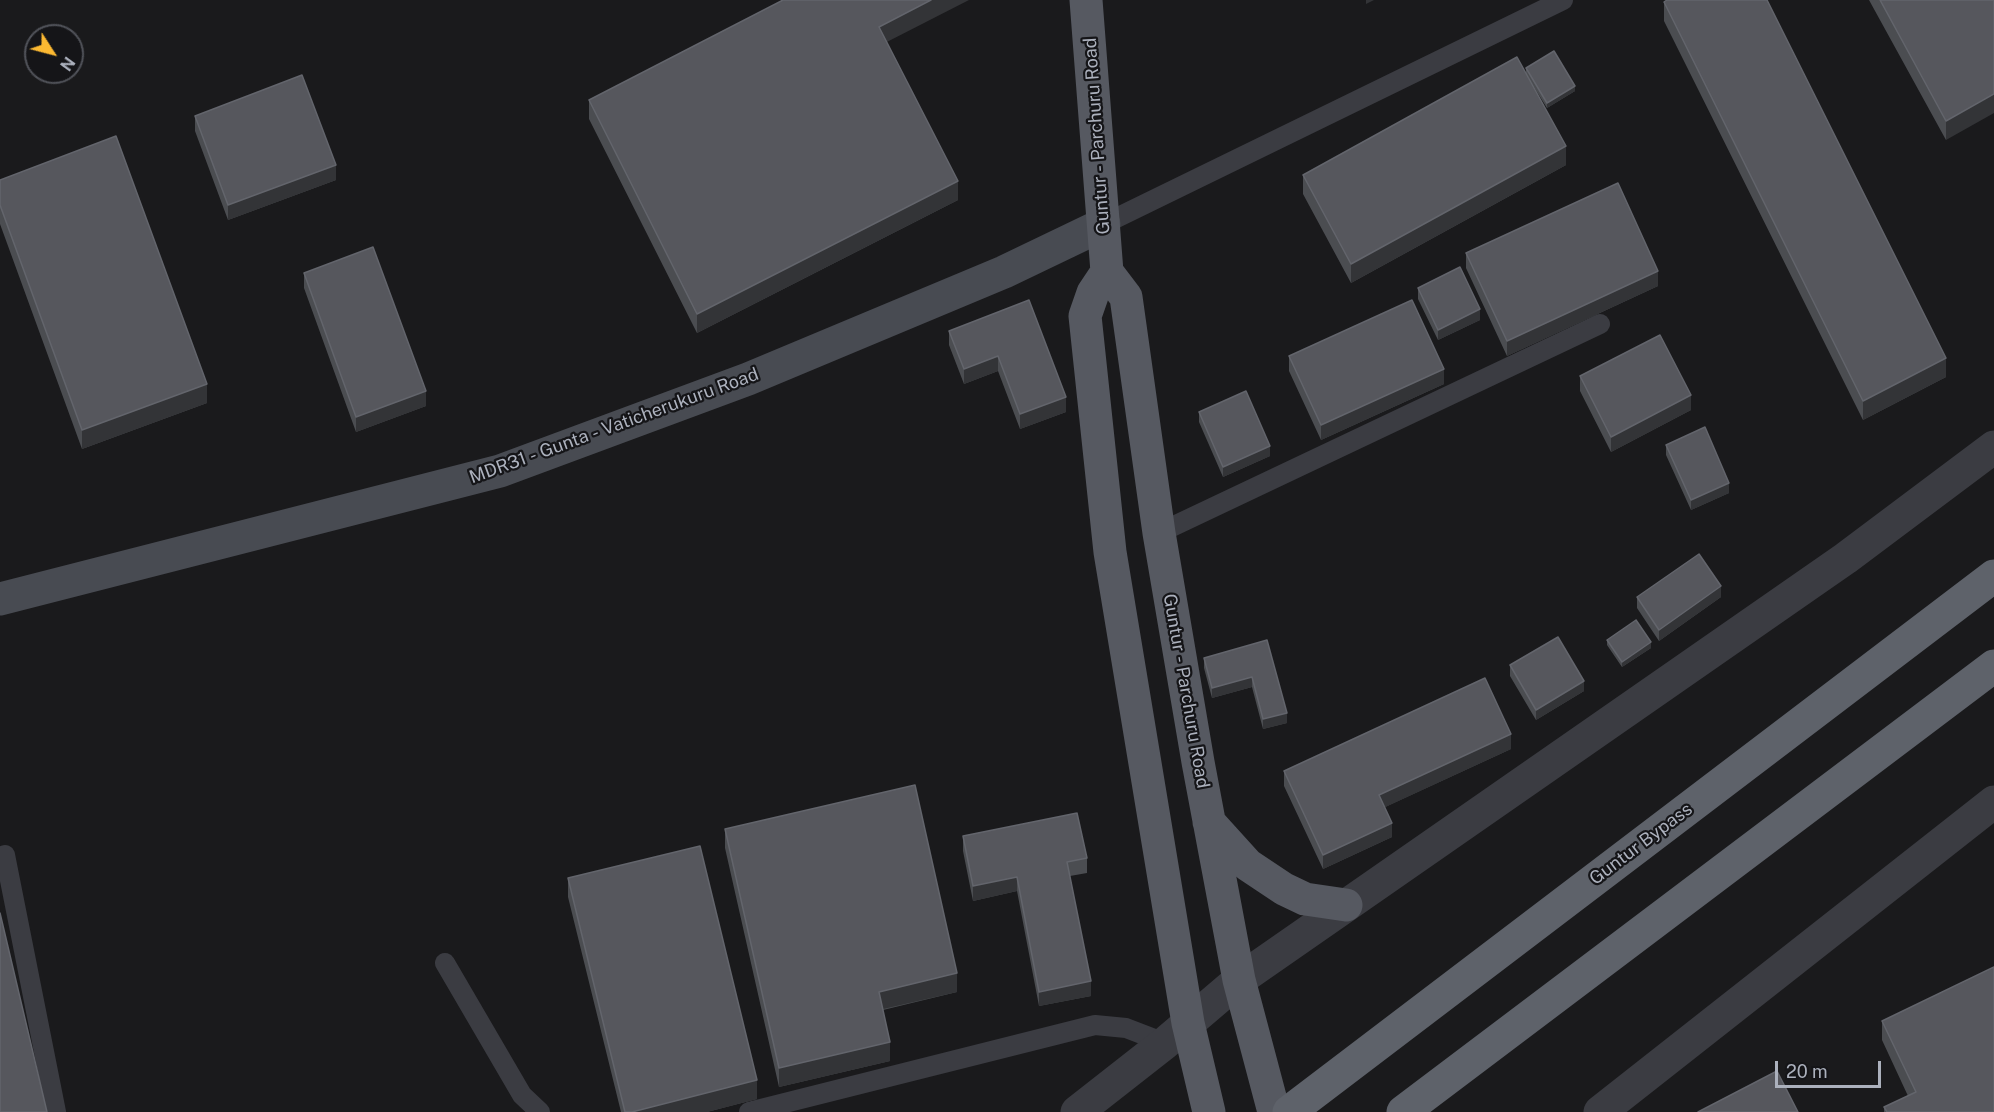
<!DOCTYPE html>
<style>
body{margin:0}
#map{position:relative;width:1994px;height:1112px;overflow:hidden;background:#1a1a1c;font-family:"Public Sans",sans-serif}
canvas{display:block}
.north{position:absolute;left:24px;top:24px;width:60px;height:60px;box-sizing:border-box;background:#151518;border:2px solid #51535a;border-radius:50%;rotate:126deg;font-size:16px;font-weight:700;line-height:24px;text-align:center;color:#acb1bd}
.north::after{content:'';display:block;margin:auto;width:21px;height:27px;background:#fcb932;clip-path:polygon(50% 0,100% 100%,50% 72%,0 100%)}
.scale{position:absolute;left:1775px;top:1061px;width:106px;height:27px;box-sizing:border-box;border:3px solid #acb1bd;border-top:0;padding-left:8px;font-size:18px;line-height:21px;white-space:nowrap;color:#acb1bd;-webkit-text-stroke:4px #151518;paint-order:stroke}
</style>
<div id="map">
<canvas width="1994" height="1112"></canvas>
<div class="north">N</div>
<div class="scale">20 m</div>
</div>
<script>
const ctx = document.querySelector('canvas').getContext('2d');
ctx.lineJoin = 'round';
const shape = rows => new Path2D(rows.map(r => 'M' + r).join(''));
function trace(path, color, width, dash) { ctx.strokeStyle = color; ctx.lineWidth = width; ctx.lineCap = dash ? 'butt' : 'round'; ctx.setLineDash(dash || []); ctx.stroke(path); }
function fill(path, color) { ctx.fillStyle = color; ctx.fill(path, 'evenodd'); }
function write(font, color, halo, rows, align = 'center') {
  ctx.font = font + ' "Public Sans",sans-serif'; ctx.lineWidth = 4.5; ctx.setLineDash([]); ctx.textBaseline = 'middle'; ctx.strokeStyle = halo; ctx.fillStyle = color; for (const [text, x, y, turn = 0] of rows) {
    ctx.save(); ctx.translate(x, y); ctx.rotate((+turn || 0) * Math.PI / 180); ctx.textAlign = isNaN(turn) ? turn : align; if (halo) ctx.strokeText(text, 0, 0); ctx.fillText(text, 0, 0); ctx.restore();
  }
}
trace(shape([
 [1104,224,1563,0],
 [1159,533,1600,324],
 [0,857,5,855,56,1112],
 [445,963,522,1095,540,1112],
 [749,1112,1095,1025,1126,1028,1165,1043]
]), '#3b3c42', 20);
trace(shape([
 [1077,1112,1165,1043,1239,980,1846,558,1994,447],
 [1600,1112,1994,802]
]), '#3b3c42', 33);
trace(shape([
 [0,599,500,471,748,379,1004,272,1104,224]
]), '#484b52', 33);
trace(shape([
 [1086,0,1107,272,1126,297,1159,533,1198,762,1239,980,1274,1112],
 [1107,272,1093,293,1085,316,1110,552,1188,1023,1209,1112],
 [1209,822,1248,865,1284,889,1305,899,1346,905]
]), '#565961', 33);
trace(shape([
 [1289,1112,1994,576],
 [1403,1112,1994,666]
]), '#5e626a', 33);
fill(shape([
 [1869,0,1994,0,1946,140],
 [1664,2,1946,377,1863,420,1664,21],
 [1526,68,1575,91,1547,108,1527,76,1566,165,1351,283,1303,194,1303,175,1526,73],
 [589,100,958,200,697,333,589,119],
 [195,116,336,180,228,220,195,131],
 [0,180,207,403,82,449,0,224],
 [1466,253,1658,286,1507,356,1466,268],
 [304,273,426,406,356,432,304,288],
 [1418,288,1480,320,1438,340,1418,299],
 [1029,300,1066,412,1020,429,998,371,964,384,949,345,949,331],
 [1289,356,1444,384,1321,440,1289,371],
 [1580,376,1691,410,1611,452,1580,391],
 [1199,412,1270,456,1223,477,1199,422],
 [1666,445,1729,493,1691,510,1666,455],
 [1637,597,1721,597,1659,641,1637,608],
 [1267,640,1287,723,1263,729,1252,687,1212,698,1204,668,1204,658],
 [1607,640,1651,648,1622,667,1607,645],
 [1510,665,1584,691,1536,720,1510,676],
 [1511,749,1385,807,1392,837,1323,869,1284,786,1284,771],
 [725,829,957,992,883,1010,890,1061,779,1087,725,848],
 [963,836,1087,858,1087,873,1070,876,1091,996,1039,1006,1017,891,973,901,963,851],
 [568,878,757,1099,707,1112,621,1112,568,897],
 [1882,1021,1994,1112,1884,1112,1884,1107,1908,1096,1882,1040]
]), '#4b4d51');
fill(shape([
 [931,0,969,0,879,46,879,27],
 [1366,0,1374,0,1366,4],
 [1575,86,1575,91,1547,108,1547,103],
 [1994,94,1994,113,1946,140,1946,121],
 [1566,146,1566,165,1351,283,1351,264],
 [336,165,336,180,228,220,228,205],
 [958,181,958,200,697,333,697,314],
 [1658,271,1658,286,1507,356,1507,341],
 [1480,309,1480,320,1438,340,1438,330],
 [998,356,998,371,964,384,964,369],
 [1946,358,1946,377,1863,420,1863,401],
 [1444,369,1444,384,1321,440,1321,425],
 [207,384,207,403,82,449,82,430],
 [426,391,426,406,356,432,356,417],
 [1691,395,1691,410,1611,452,1611,437],
 [1066,397,1066,412,1020,429,1020,414],
 [1270,446,1270,456,1223,477,1223,467],
 [1729,483,1729,493,1691,510,1691,500],
 [1721,586,1721,597,1659,641,1659,630],
 [1651,642,1651,648,1622,667,1622,662],
 [1252,677,1252,687,1212,698,1212,688],
 [1584,681,1584,691,1536,720,1536,710],
 [1287,713,1287,723,1263,729,1263,719],
 [1511,734,1511,749,1379,810,1379,795],
 [1392,823,1392,837,1323,869,1323,855],
 [1017,877,1017,891,973,901,973,886],
 [957,973,957,992,879,1010,879,992],
 [1091,981,1091,996,1039,1006,1039,992],
 [890,1042,890,1061,779,1087,779,1068],
 [757,1080,757,1099,707,1112,632,1112]
]), '#333437');
const building = shape([
 [783,0,931,0,879,27,958,181,697,314,589,100,783,0],
 [1667,0,1767,0,1946,358,1863,401,1664,2,1667,0],
 [1880,0,1994,0,1994,94,1946,121,1880,0],
 [1554,51,1575,86,1547,103,1526,68,1554,51],
 [1517,57,1566,146,1351,264,1303,175,1517,57],
 [302,75,336,165,228,205,195,116,302,75],
 [116,136,207,384,82,430,0,205,0,180,116,136],
 [1618,183,1658,271,1507,341,1466,253,1618,183],
 [373,247,426,391,356,417,304,273,373,247],
 [1460,267,1480,309,1438,330,1418,288,1460,267],
 [1029,300,1066,397,1020,414,998,356,964,369,949,331,1029,300],
 [1412,300,1444,369,1321,425,1289,356,1412,300],
 [1660,335,1691,395,1611,437,1580,376,1660,335],
 [1246,391,1270,446,1223,467,1199,412,1246,391],
 [1705,427,1729,483,1691,500,1666,445,1705,427],
 [1699,554,1721,586,1659,630,1637,597,1699,554],
 [1636,620,1651,642,1622,662,1607,640,1636,620],
 [1558,637,1584,681,1536,710,1510,665,1558,637],
 [1267,640,1287,713,1263,719,1252,677,1212,688,1204,658,1267,640],
 [1485,678,1511,734,1379,795,1392,823,1323,855,1284,771,1485,678],
 [915,785,957,973,879,992,890,1042,779,1068,725,829,915,785],
 [1077,813,1087,858,1067,862,1091,981,1039,992,1017,877,973,886,963,836,1077,813],
 [700,846,757,1080,632,1112,625,1112,568,878,700,846],
 [0,913,47,1112,0,1112,0,913],
 [1994,967,1994,1112,1887,1112,1884,1107,1916,1092,1882,1021,1994,967],
 [1777,1071,1798,1112,1698,1112,1777,1071]
]);
fill(building, '#56575d');
trace(building, '#63656c', 1.5);
write('18px', '#acb1bd', '#151518', [
 ["Guntur - Parchuru Road",1097,136,-94],
 ["MDR31 - Gunta - Vaticherukuru Road",614,426,-20],
 ["Guntur - Parchuru Road",1186,691,80],
 ["Guntur Bypass",1641,844,-37]
]);
</script>
